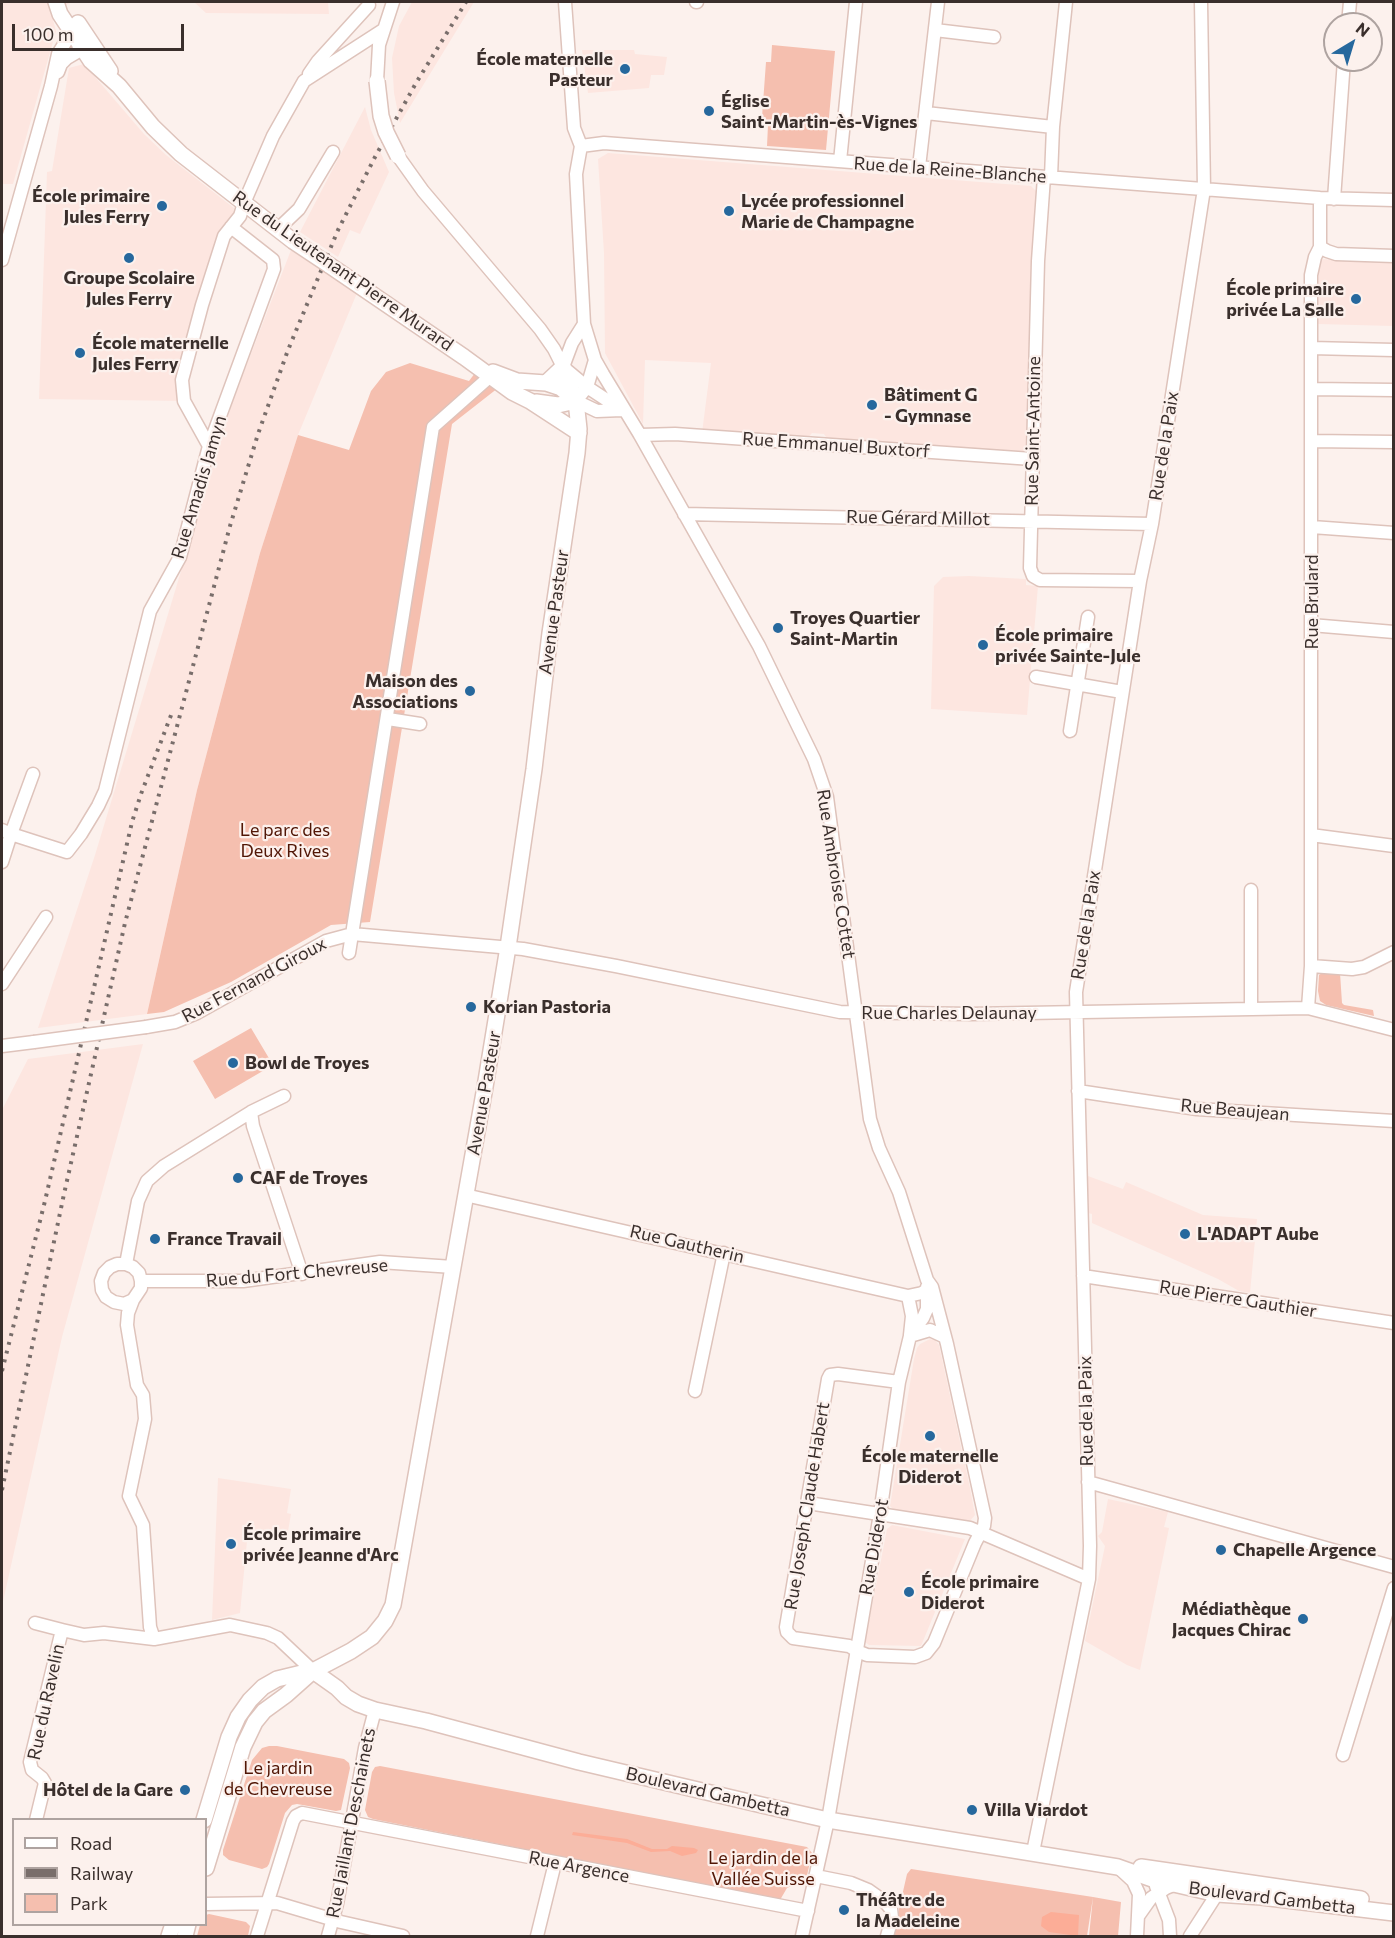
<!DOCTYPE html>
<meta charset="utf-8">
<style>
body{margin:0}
#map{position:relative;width:1395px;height:1938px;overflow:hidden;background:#fcf1ed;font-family:Commissioner,sans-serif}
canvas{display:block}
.frame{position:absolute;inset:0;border:3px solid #3a2f2c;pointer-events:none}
.legend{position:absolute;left:12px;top:1818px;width:195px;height:108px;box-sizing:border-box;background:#fcf1ed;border:2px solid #aea3a0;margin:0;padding:8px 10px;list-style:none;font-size:18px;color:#3a2f2c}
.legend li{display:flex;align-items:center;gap:12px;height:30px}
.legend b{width:30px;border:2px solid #aea3a0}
.north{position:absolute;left:1323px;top:12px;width:60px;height:60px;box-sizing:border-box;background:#fcf1ed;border:2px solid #aea3a0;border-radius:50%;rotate:38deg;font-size:16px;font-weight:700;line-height:24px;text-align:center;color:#3a2f2c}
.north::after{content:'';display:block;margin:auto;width:21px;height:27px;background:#26689d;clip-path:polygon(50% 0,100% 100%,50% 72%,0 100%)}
.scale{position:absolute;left:12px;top:24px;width:172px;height:27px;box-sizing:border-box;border:3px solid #3a2f2c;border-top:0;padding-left:8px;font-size:18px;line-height:21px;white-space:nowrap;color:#3a2f2c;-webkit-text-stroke:4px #fcf1ed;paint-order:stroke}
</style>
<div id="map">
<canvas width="1395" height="1938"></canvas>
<div class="frame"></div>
<ul class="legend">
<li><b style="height:8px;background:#fff"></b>Road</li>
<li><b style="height:8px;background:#796e6b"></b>Railway</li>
<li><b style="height:16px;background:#f5bfaf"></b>Park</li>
</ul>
<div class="north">N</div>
<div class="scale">100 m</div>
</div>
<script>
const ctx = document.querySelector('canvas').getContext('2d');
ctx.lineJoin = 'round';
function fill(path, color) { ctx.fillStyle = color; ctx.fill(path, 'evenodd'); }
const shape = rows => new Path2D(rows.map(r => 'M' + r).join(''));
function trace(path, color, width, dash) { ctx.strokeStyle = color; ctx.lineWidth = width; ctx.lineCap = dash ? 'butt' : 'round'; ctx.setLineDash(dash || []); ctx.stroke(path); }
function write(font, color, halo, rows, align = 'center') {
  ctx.font = font + ' Commissioner,sans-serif'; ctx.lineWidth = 4.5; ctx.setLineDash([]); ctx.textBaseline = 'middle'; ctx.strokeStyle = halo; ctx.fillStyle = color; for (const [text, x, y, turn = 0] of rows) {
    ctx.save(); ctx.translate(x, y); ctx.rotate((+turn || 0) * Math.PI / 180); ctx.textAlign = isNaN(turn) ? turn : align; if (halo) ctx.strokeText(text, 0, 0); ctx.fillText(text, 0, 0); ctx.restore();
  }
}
fill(shape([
 [2,2,72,2,51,12,56,31,13,184,2,184],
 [194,2,328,2,329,14,206,13],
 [412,2,474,2,400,123,394,93,392,58,399,26],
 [582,50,634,50,635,54,667,57,664,75,651,75,649,88,588,93],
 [84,64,144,134,166,155,234,208,233,216,202,305,184,401,39,399,47,172,52,171,69,68],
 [365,107,371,130,389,172,360,234,350,230,338,257,300,232],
 [608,153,1031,186,1036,191,1028,453,828,440,824,434,812,433,806,440,702,433,711,363,645,360,643,424,605,353,604,253,598,159],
 [291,250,357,293,298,435,260,553,197,790,147,1014,38,1028,95,855,232,403],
 [1319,259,1393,262,1393,326,1318,324],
 [969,576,1026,579,1026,585,1038,586,1027,715,931,709,934,586,943,577],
 [143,1044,62,1337,2,1606,2,1110,28,1059],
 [1088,1176,1123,1189,1126,1182,1203,1215,1257,1219,1250,1293,1239,1291,1218,1279,1092,1223,1092,1214,1088,1213],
 [930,1339,935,1340,939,1345,970,1488,975,1515,969,1522,893,1509,890,1506,914,1359,917,1348,920,1344],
 [218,1478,291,1489,287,1513,291,1514,287,1537,248,1531,240,1613,212,1620],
 [1108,1499,1168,1512,1164,1527,1169,1528,1140,1670,1127,1665,1085,1641,1105,1546,1098,1536,1102,1532],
 [892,1525,965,1539,921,1646,869,1645,865,1642,887,1529]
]), '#fde6e0');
fill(shape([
 [772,45,835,51,826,150,767,146,768,125,762,117,766,62,771,62],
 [410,363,469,381,475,373,498,388,452,424,370,922,331,925,231,982,164,1012,147,1014,197,790,260,553,298,435,349,450,371,391,386,372],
 [1322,973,1340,973,1342,1003,1344,1005,1373,1010,1374,1016,1326,1005,1320,1001,1318,991,1319,975],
 [251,1028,273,1065,215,1099,193,1061],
 [269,1746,277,1746,344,1759,349,1763,350,1768,341,1810,336,1811,297,1804,292,1805,285,1813,269,1864,267,1867,262,1869,229,1860,223,1855,223,1850,252,1760,262,1748],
 [380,1766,807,1847,812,1853,806,1880,803,1883,796,1884,787,1888,780,1900,373,1819,368,1817,365,1810,372,1772,375,1767],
 [911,1869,1093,1897,1087,1936,895,1936,894,1931,907,1874],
 [1093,1897,1121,1902,1118,1936,1089,1936],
 [209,1914,246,1922,250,1926,248,1936,197,1936,200,1925,206,1924,206,1915]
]), '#f5bfaf');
fill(shape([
 [573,1832,627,1839,652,1849,667,1849,672,1846,694,1848,698,1850,696,1853,682,1856,670,1851,651,1852,627,1843,572,1835],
 [1051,1912,1079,1915,1078,1936,1049,1932,1041,1926,1042,1917]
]), '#fcad97');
const minor = shape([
 [565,2,574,128,581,146,576,174,584,324,595,360,603,374,640,435,759,646,814,759,827,797,870,1119,879,1148,899,1192,927,1280,932,1287,947,1344,985,1518,984,1526,975,1543,934,1643,926,1653,915,1657,867,1655,857,1651,849,1646,793,1638,787,1632,786,1627,828,1379,830,1375,838,1374,899,1382],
 [696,2,697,2],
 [1348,24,1350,2],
 [935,30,994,37],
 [58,72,61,64,67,58,89,45],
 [309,74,318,61,369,5],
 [377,81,379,45,393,2],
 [926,113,1053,127],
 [581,146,604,143,1320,198,1394,200],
 [398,156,423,191,540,329,554,349,563,367,587,387,622,410],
 [840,161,856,2],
 [919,167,938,2],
 [1044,177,1038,261,1030,568,1033,576,1040,580,1140,581],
 [1051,177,1053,127,1066,2],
 [1334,199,1344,60],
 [278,229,299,209,333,152],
 [1320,247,1327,251,1336,254,1394,256],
 [2,260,51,86,58,54,68,38,80,30],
 [1311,348,1394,350],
 [595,360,587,387,576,401,597,411,622,410],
 [563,367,572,343,584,324],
 [1311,389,1394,390],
 [640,435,675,434,1032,459],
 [1311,441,1394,442],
 [209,446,184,401,182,380,202,305,224,236,240,216,244,203,273,136,304,81,383,30],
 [684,514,1152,524],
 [1312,527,1394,533],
 [1311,625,1394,632],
 [1036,677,1122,692],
 [388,719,420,724],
 [1070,731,1088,617],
 [33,774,11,834,67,852,81,834,98,806,105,791,150,611,180,557,209,446,274,269,273,260,231,227],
 [2,830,11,834,2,862],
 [1311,835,1394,846],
 [349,953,433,427,486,380],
 [1311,966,1352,969,1364,967,1394,952],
 [2,984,46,917],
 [1308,1008,1311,966,1311,275,1315,257,1320,247,1320,198],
 [1251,1009,1251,890],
 [146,1027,175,1022,197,1013,326,941,352,934,523,949,616,966,840,1012,970,1014,1308,1008,1394,1030],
 [2,1046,34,1042],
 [1078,1091,1197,1109,1394,1121],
 [251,1112,253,1126,302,1274],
 [465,1195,908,1296,922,1293,932,1287],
 [126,1264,138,1201,147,1181,164,1166,251,1112,284,1096],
 [1083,1276,1394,1323],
 [141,1281,243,1281,380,1262,453,1267],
 [908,1296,912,1316,910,1335],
 [133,1300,124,1304,114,1302,106,1297,102,1290,101,1281,104,1273,110,1267,117,1264,126,1264,133,1267,139,1273,141,1281,141,1288,133,1300,128,1313,127,1325,137,1385,143,1395,145,1419,129,1496,143,1525,150,1627,154,1639],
 [910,1336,930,1330,945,1337],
 [695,1391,724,1253],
 [1088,1482,1394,1567],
 [808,1503,970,1528,1089,1579],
 [35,1623,62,1630],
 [1343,1755,1394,1588],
 [36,1820,45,1783,42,1778,32,1770,30,1762,62,1630,84,1635,104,1633,154,1639,230,1625,267,1633,278,1638,313,1671],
 [1033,1852,1089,1579,1090,1546,1076,992,1140,581,1152,524,1204,189,1201,2],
 [1121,1870,1133,1881,1139,1894,1137,1936],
 [816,1876,851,1883,868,1890,885,1902,891,1909,892,1918,887,1936],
 [1156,1886,1169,1920,1170,1936],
 [206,1904,277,1903,341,1922,403,1936],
 [1139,1915,1151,1898,1166,1888,1179,1883],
 [257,1936,293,1821,296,1816,302,1813,808,1911],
 [328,1936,337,1904,365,1748,375,1710],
 [537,1936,555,1863],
 [802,1936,828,1820,880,1514,899,1382,910,1336,923,1318,927,1309,927,1287],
 [1190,1936,1217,1894]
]);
const major = shape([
 [56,2,60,14,91,61,119,86,153,127,181,154,293,241],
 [78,23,110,71],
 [329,265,464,357,512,392,530,401,579,433],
 [493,372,517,381,546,383,561,388,576,401],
 [536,402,558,405,576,401],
 [313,1671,337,1688,346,1697,358,1704,375,1710,426,1721,579,1762,766,1806,828,1820,1118,1867,1152,1879,1217,1894,1261,1897,1394,1913],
 [204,1820,229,1737,238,1717,250,1700,263,1687,277,1679,310,1671],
 [1141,1867,1361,1899],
 [206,1868,243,1747,255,1722,264,1711,286,1695,313,1671,351,1651,372,1637,385,1621,393,1605,485,1087,508,947,534,769,550,633,577,453,579,429,576,401,563,367,546,383],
 [169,1936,173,1924],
 [185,1936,188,1924]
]);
trace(minor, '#dec3bb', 15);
trace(major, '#dec3bb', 18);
trace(minor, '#fff', 12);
trace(major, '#fff', 15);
trace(shape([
 [2,1371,45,1201,132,822,141,794,173,710],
 [2,1490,64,1194,125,923,230,526,258,434,288,350,338,230,375,157,416,83,466,2]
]), '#796e6b', 4, [3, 6]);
const minorBridge = shape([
 [34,1042,146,1027]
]);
const majorBridge = shape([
 [377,81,381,116,386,132,398,156],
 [293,241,329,265]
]);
trace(minorBridge, '#dec3bb', 15, []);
trace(majorBridge, '#dec3bb', 18, []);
trace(minorBridge, '#fff', 12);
trace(majorBridge, '#fff', 15);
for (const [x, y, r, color] of [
 [625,69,6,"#26689d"],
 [709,111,6,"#26689d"],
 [162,206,6,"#26689d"],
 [729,211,6,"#26689d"],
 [129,258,6,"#26689d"],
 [1356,299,6,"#26689d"],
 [80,353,6,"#26689d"],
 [872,405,6,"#26689d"],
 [778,628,6,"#26689d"],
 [983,645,6,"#26689d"],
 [470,691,6,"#26689d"],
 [471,1007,6,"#26689d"],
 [233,1063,6,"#26689d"],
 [238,1178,6,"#26689d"],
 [1185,1234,6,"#26689d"],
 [155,1239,6,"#26689d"],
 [930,1436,6,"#26689d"],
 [231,1544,6,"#26689d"],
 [1221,1550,6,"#26689d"],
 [909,1592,6,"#26689d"],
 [1303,1619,6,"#26689d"],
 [185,1790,6,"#26689d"],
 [972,1810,6,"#26689d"],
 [844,1910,6,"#26689d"]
]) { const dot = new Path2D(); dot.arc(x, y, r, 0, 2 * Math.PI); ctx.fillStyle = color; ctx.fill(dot); trace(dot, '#fcf1ed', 2); }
write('bold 18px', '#3a2f2c', '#fcf1ed', [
 ["École maternelle",613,59,"right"],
 ["Pasteur",613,80,"right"],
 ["Église",721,101],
 ["Saint-Martin-ès-Vignes",721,122],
 ["École primaire",150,196,"right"],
 ["Jules Ferry",150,217,"right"],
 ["Lycée professionnel",741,201],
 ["Marie de Champagne",741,222],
 ["Groupe Scolaire",129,278,"center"],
 ["Jules Ferry",129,299,"center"],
 ["École primaire",1344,289,"right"],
 ["privée La Salle",1344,310,"right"],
 ["École maternelle",92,343],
 ["Jules Ferry",92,364],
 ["Bâtiment G",884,395],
 ["- Gymnase",884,416],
 ["Troyes Quartier",790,618],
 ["Saint-Martin",790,639],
 ["École primaire",995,635],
 ["privée Sainte-Jule",995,656],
 ["Maison des",458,681,"right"],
 ["Associations",458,702,"right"],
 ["Korian Pastoria",483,1007],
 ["Bowl de Troyes",245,1063],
 ["CAF de Troyes",250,1178],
 ["L'ADAPT Aube",1197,1234],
 ["France Travail",167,1239],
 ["École maternelle",930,1456,"center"],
 ["Diderot",930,1477,"center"],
 ["École primaire",243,1534],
 ["privée Jeanne d'Arc",243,1555],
 ["Chapelle Argence",1233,1550],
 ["École primaire",921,1582],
 ["Diderot",921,1603],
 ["Médiathèque",1291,1609,"right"],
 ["Jacques Chirac",1291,1630,"right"],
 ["Hôtel de la Gare",173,1790,"right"],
 ["Villa Viardot",984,1810],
 ["Théâtre de",856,1900],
 ["la Madeleine",856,1921]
], 'left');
write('18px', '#3a2f2c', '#fcf1ed', [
 ["Rue de la Reine-Blanche",950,170,4],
 ["Rue du Lieutenant Pierre Murard",343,271,35],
 ["Rue Saint-Antoine",1033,431,-89],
 ["Rue Emmanuel Buxtorf",836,445,4],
 ["Rue de la Paix",1164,446,-81],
 ["Rue Amadis Jamyn",199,487,-73],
 ["Rue Gérard Millot",918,518,1],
 ["Rue Brulard",1312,602,-90],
 ["Avenue Pasteur",554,612,-82],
 ["Rue Ambroise Cottet",836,874,81],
 ["Rue de la Paix",1086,925,-81],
 ["Rue Fernand Giroux",254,980,-28],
 ["Rue Charles Delaunay",949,1013],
 ["Avenue Pasteur",484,1093,-80],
 ["Rue Beaujean",1235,1110,5],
 ["Rue Gautherin",687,1244,13],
 ["Rue du Fort Chevreuse",297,1273,-5],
 ["Rue Pierre Gauthier",1238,1299,9],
 ["Rue de la Paix",1086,1411,-91],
 ["Rue Joseph Claude Habert",807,1506,-81],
 ["Rue Diderot",874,1547,-80],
 ["Rue du Ravelin",46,1702,-78],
 ["Boulevard Gambetta",708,1792,13],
 ["Rue Jaillant Deschainets",351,1823,-79],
 ["Rue Argence",579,1867,11],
 ["Boulevard Gambetta",1272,1898,7]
]);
write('18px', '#511605', '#fcf1ed', [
 ["Le parc des",285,830],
 ["Deux Rives",285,851],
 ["Le jardin",278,1768],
 ["de Chevreuse",278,1789],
 ["Le jardin de la",763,1858],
 ["Vallée Suisse",763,1879]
]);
</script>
